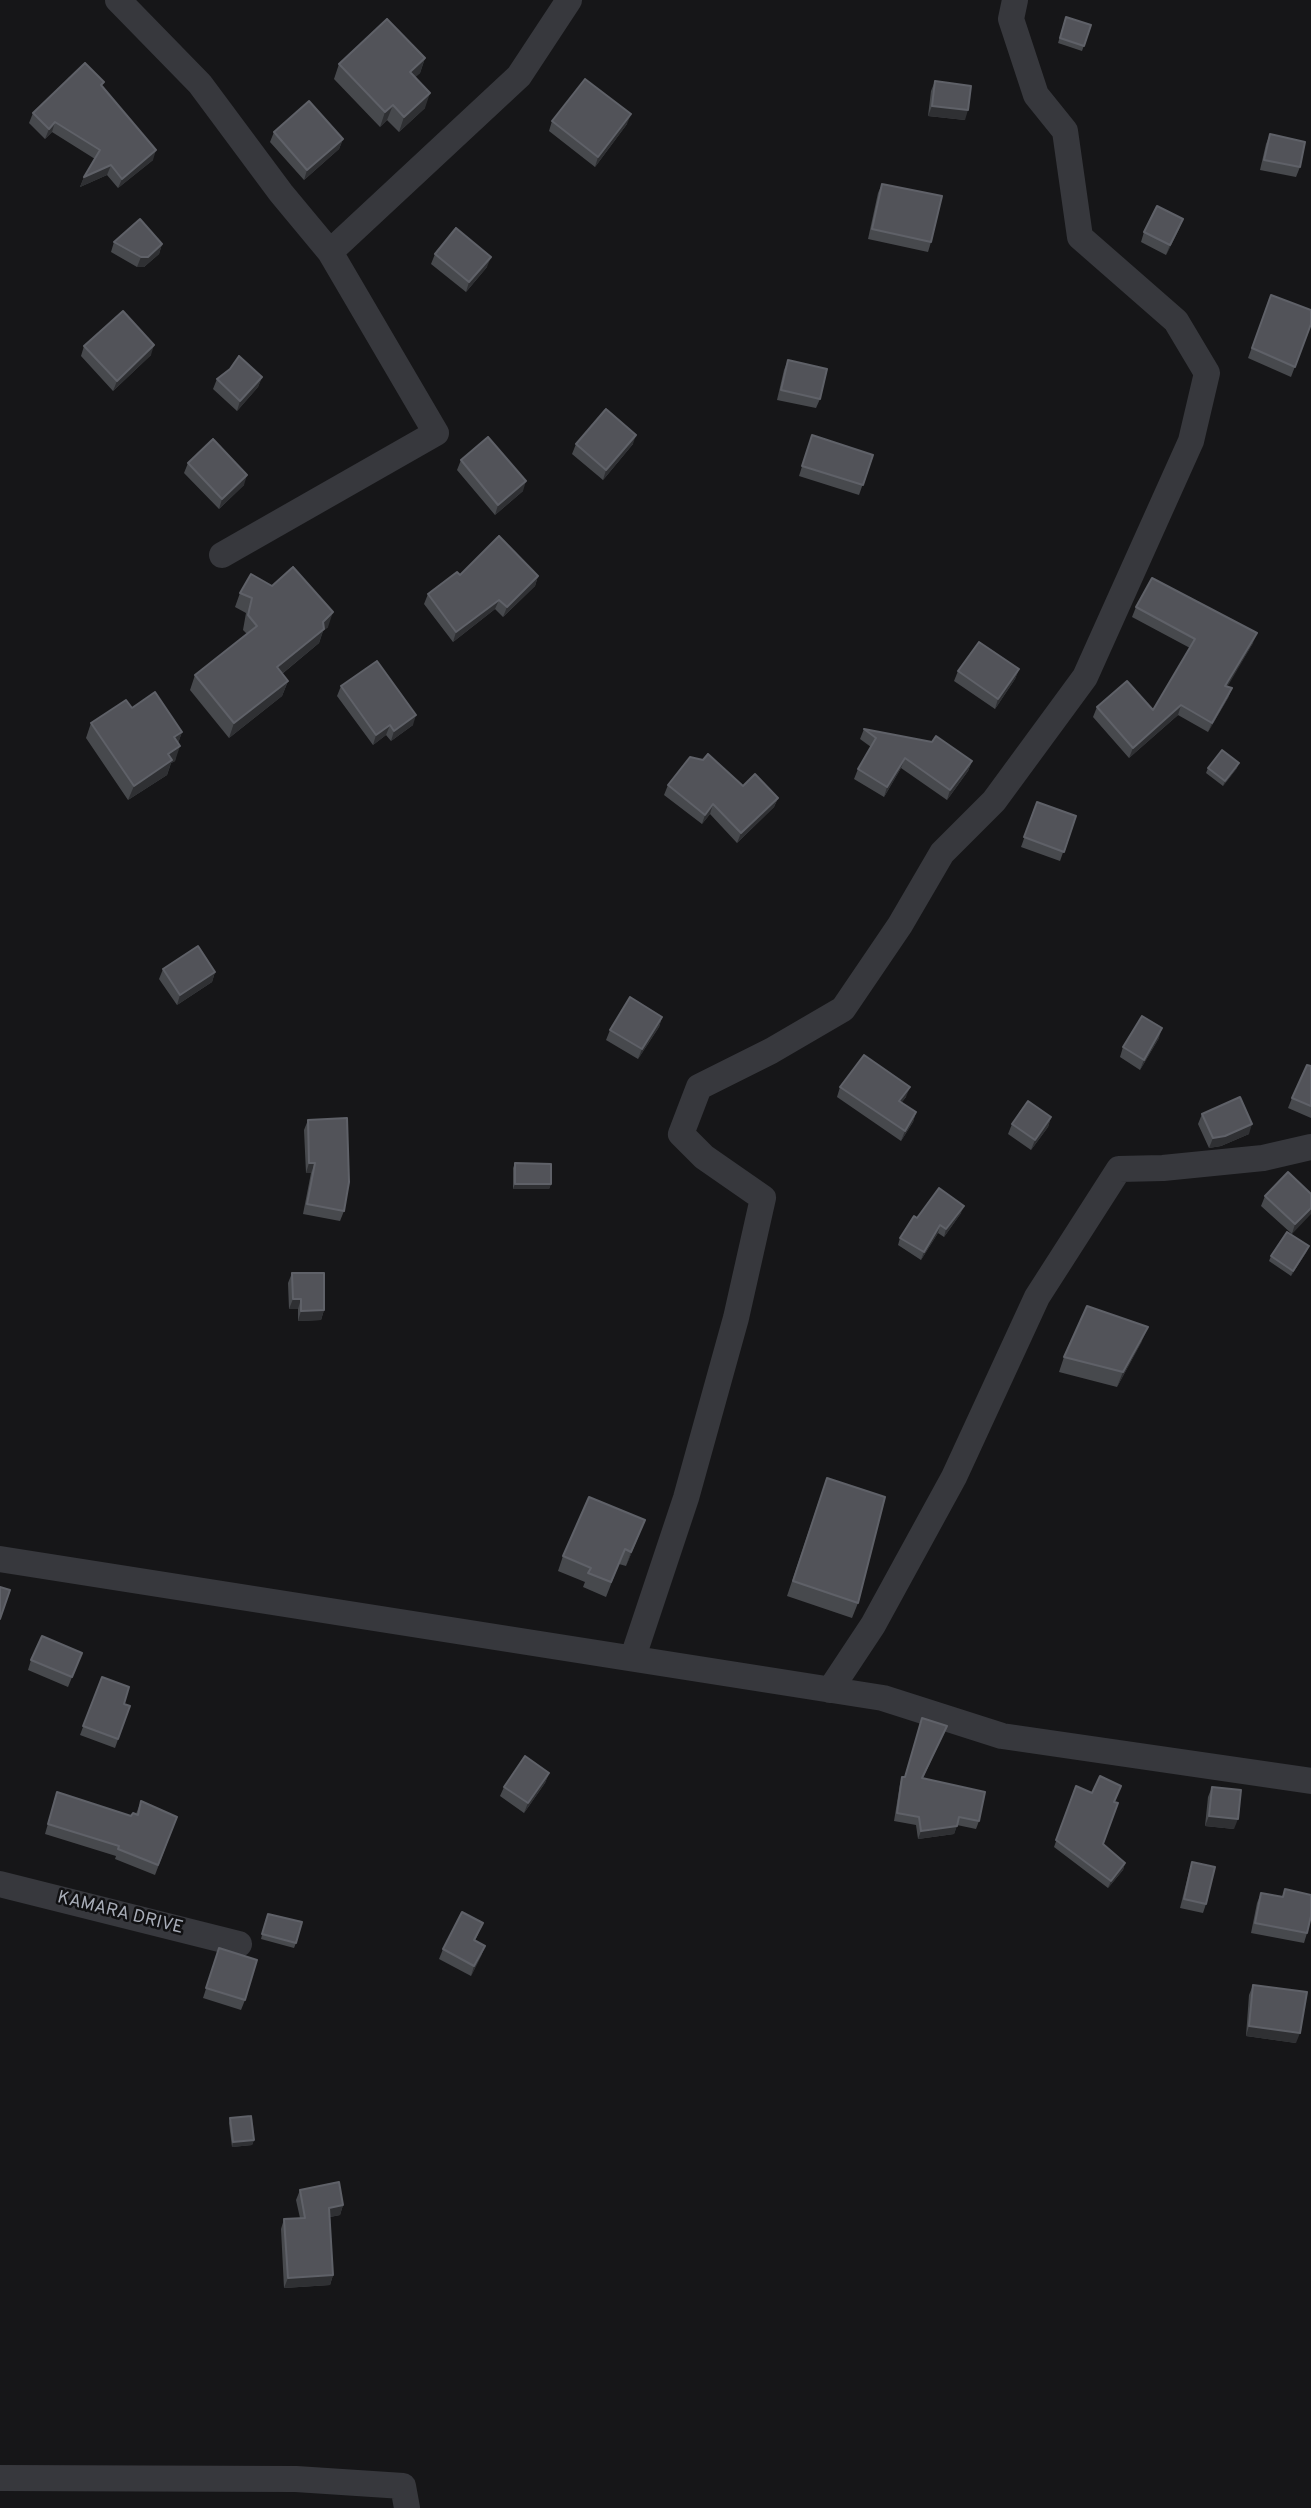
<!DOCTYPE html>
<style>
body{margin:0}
canvas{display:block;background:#161618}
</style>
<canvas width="1311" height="2508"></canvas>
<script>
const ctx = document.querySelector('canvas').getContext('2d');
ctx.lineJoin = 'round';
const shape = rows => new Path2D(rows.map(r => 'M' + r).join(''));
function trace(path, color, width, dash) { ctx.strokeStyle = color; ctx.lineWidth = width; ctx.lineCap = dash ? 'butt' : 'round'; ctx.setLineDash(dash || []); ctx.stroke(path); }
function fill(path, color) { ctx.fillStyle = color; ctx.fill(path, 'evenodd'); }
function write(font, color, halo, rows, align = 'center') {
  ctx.font = font + ' Overpass,sans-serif'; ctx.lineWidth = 5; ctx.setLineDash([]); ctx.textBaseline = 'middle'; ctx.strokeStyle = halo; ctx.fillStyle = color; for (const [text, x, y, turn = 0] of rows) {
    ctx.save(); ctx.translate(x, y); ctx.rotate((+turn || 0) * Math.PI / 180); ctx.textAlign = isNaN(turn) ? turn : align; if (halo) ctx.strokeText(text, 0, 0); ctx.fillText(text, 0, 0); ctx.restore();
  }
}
trace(shape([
 [118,0,200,84,281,193,330,252],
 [222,555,436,433,330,252,519,76,569,0],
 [0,1559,883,1698,1002,1736,1311,1781],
 [633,1657,686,1498,736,1318,763,1198,704,1157,681,1134,699,1087,771,1051,843,1009,900,925,942,853,994,801,1085,677,1191,441,1207,373,1176,321,1080,237,1065,131,1036,95,1011,19,1015,0],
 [830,1690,873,1625,954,1477,1037,1297,1119,1169,1163,1168,1263,1158,1311,1147],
 [0,1884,239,1944],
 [0,2478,296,2479,403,2486,407,2508]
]), '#37383d', 26);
fill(shape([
 [1066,17,1091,25,1082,51,1058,43],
 [425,58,420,73,415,77,425,108,399,132,387,120,380,127,334,79,339,64],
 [935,81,965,120,928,116,931,91],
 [103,87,153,160,118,188,107,175,80,187,84,177,95,159,52,132,45,139,29,123,33,113],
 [552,121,627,124,595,167,549,131],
 [274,132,343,139,339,149,304,180,270,142],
 [1270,134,1300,167,1296,177,1260,170,1266,144],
 [882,184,931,242,928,252,868,239,878,193],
 [1183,219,1179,229,1166,255,1141,242,1144,232],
 [114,242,162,244,159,254,144,267,137,267,111,252],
 [435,254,487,267,466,292,431,264],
 [1271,295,1311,324,1291,377,1248,358],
 [84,346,151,355,113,391,81,356],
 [788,360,820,399,816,408,777,400,784,370],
 [230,369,262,377,258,387,237,411,213,389,217,379],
 [812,435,873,455,859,495,799,476],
 [576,444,633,444,603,480,572,454],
 [461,460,523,491,495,515,457,470],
 [188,463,244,485,219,509,184,473],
 [538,576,535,586,503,617,495,609,453,642,424,604,428,594],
 [240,593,328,627,323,631,319,643,282,674,288,681,282,696,229,738,190,690,195,675,247,634,243,630,246,613,235,607],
 [1136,607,1253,643,1227,686,1232,688,1228,698,1208,732,1178,715,1129,758,1093,717,1097,707,1153,710,1190,648,1132,617],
 [1019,669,1015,679,995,709,954,681,958,671],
 [341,686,413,725,391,741,386,735,373,745,337,696],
 [132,708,182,732,178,743,175,761,171,763,167,775,128,800,86,738,91,723],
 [864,729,972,761,968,771,947,800,901,768,884,797,854,779,858,769,871,747,860,739],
 [1208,768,1237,768,1223,786,1206,773],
 [668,785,743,786,778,798,774,807,737,843,710,814,702,824,664,795],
 [1037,802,1076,816,1060,861,1021,847],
 [163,969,215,972,212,982,177,1005,159,979],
 [662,1017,659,1027,638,1059,606,1040,610,1030],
 [1159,1038,1140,1070,1120,1057,1123,1047],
 [1311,1066,1311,1118,1288,1108,1292,1098],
 [840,1087,906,1097,901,1103,916,1112,913,1122,901,1141,837,1097],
 [1202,1114,1249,1134,1221,1146,1209,1148,1198,1124],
 [1051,1117,1048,1127,1031,1150,1008,1134,1012,1124],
 [308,1120,344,1211,340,1221,303,1214,311,1173,306,1173,304,1130],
 [515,1163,551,1184,549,1189,513,1189,513,1168],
 [1311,1194,1292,1234,1261,1206,1265,1196],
 [961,1213,944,1237,938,1233,921,1260,898,1245,900,1238,917,1218],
 [1307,1251,1291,1276,1269,1261,1271,1256],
 [292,1273,324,1310,321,1320,298,1321,298,1309,289,1309,288,1283],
 [1142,1341,1117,1387,1059,1372,1064,1357],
 [822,1492,858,1603,852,1618,787,1596],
 [639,1535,626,1566,619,1564,606,1597,583,1587,585,1582,558,1571,563,1556],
 [82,1653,68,1687,28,1670,31,1660],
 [102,1677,124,1704,130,1706,115,1748,80,1735],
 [922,1718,947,1726,923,1778,979,1821,976,1829,957,1825,954,1834,918,1839,916,1825,894,1821,900,1784,902,1777,905,1777],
 [549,1773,545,1783,524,1813,500,1796,504,1787],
 [1076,1786,1114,1802,1103,1844,1125,1863,1123,1870,1108,1888,1054,1847],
 [1212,1787,1234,1829,1205,1826,1208,1797],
 [57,1792,131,1816,136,1814,141,1801,177,1817,155,1875,115,1859,116,1856,45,1834],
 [1192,1862,1206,1904,1203,1913,1180,1908,1189,1872],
 [1285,1889,1307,1933,1304,1943,1251,1933,1257,1903,1261,1893,1283,1897],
 [266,1919,296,1943,294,1948,261,1939],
 [483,1923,475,1941,485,1946,481,1956,471,1976,439,1959,443,1949],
 [216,1958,245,2000,241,2010,203,1998],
 [1253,1985,1296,2043,1246,2036,1249,1995],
 [230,2118,254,2140,252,2145,232,2147,229,2123],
 [300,2190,343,2205,340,2215,330,2217,333,2275,330,2285,284,2288,281,2229,284,2219,300,2218,296,2200]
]), '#47494d');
fill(shape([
 [425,58,420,73,405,87,410,72],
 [430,93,425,108,399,132,404,117],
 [393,105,387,120,380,127,385,112],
 [932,106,968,110,965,120,928,116],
 [631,114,627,124,595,167,598,157],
 [55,122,52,132,45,139,49,129],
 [343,139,339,149,304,180,307,170],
 [156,150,153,160,118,188,122,179],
 [111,165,107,175,80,187,84,177],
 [1183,219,1179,229,1166,255,1170,245],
 [162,244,159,254,144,267,137,267,141,257],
 [491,257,487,267,466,292,469,282],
 [154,345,151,355,113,391,117,381],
 [262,377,258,387,237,411,240,401],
 [636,435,633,444,603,480,606,470],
 [247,475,244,485,219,509,222,499],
 [526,481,523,491,495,515,498,505],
 [538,576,535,586,503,617,507,607],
 [499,600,495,609,453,642,456,632],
 [333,612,328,627,323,631,319,643,272,682,277,667],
 [1257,633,1253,643,1222,696,1225,686],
 [1019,669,1015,679,995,709,998,699],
 [288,681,282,696,229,738,234,723],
 [1232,688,1228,698,1208,732,1212,723],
 [1181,705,1178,715,1129,758,1133,748],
 [416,715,413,725,391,741,394,731],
 [390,725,386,735,373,745,376,735],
 [182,732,177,746,174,737],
 [180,746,175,761,171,763,167,775,128,800,134,786,168,754],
 [905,758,901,768,884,797,887,787],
 [972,761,968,771,947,800,950,790],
 [1239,763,1237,768,1223,786,1225,781],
 [778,798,774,807,737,843,741,833],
 [713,804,710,814,702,824,705,815],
 [215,972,212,982,177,1005,180,995],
 [662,1017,659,1027,638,1059,642,1049],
 [1162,1028,1159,1038,1140,1070,1144,1060],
 [910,1087,906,1097,895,1111,899,1101],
 [916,1112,913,1122,901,1141,905,1131],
 [1051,1117,1048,1127,1031,1150,1035,1140],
 [1252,1124,1249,1134,1221,1146,1209,1148,1213,1138],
 [309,1163,315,1163,311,1173,306,1173],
 [515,1184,551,1184,549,1189,513,1189],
 [964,1206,961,1213,944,1237,946,1229],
 [1311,1208,1311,1214,1292,1234,1295,1224],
 [940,1225,938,1233,921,1260,924,1252],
 [1309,1246,1307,1251,1291,1276,1293,1271],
 [293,1299,301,1299,298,1309,289,1309],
 [324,1310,321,1320,298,1321,301,1311],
 [1148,1327,1142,1341,1117,1387,1123,1372],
 [645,1520,639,1535,626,1566,631,1552],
 [947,1726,944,1734,919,1785,922,1778],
 [549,1773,545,1783,524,1813,528,1803],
 [1209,1816,1238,1819,1234,1829,1205,1826],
 [957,1826,954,1834,918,1839,921,1831],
 [1125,1863,1123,1870,1108,1888,1111,1881],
 [485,1946,481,1956,471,1976,474,1966],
 [1249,2026,1300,2033,1296,2043,1246,2036],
 [254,2140,252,2145,232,2147,233,2142],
 [343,2205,340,2215,325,2218,329,2208],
 [333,2275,330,2285,284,2288,288,2278]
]), '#2f3033');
const building = shape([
 [1066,17,1091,25,1084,46,1060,38,1066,17],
 [387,19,425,58,410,72,430,93,404,117,393,105,385,112,339,64,387,19],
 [85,63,104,82,101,85,156,150,122,179,111,165,84,177,100,150,55,122,49,129,33,113,85,63],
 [585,79,631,114,598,157,552,121,585,79],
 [935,81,971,86,968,110,932,106,935,81],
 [309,101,343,139,307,170,274,132,309,101],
 [1270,134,1305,142,1300,167,1264,160,1270,134],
 [882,184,942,196,931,242,872,229,882,184],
 [1157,206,1183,219,1170,245,1144,232,1157,206],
 [140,219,162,244,148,257,141,257,114,242,140,219],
 [456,228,491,257,469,282,435,254,456,228],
 [1271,295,1311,310,1311,324,1295,367,1252,348,1271,295],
 [123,311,154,345,117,381,84,346,123,311],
 [239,356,262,377,240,401,217,379,230,369,239,356],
 [788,360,827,369,820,399,781,390,788,360],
 [606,409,636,435,606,470,576,444,606,409],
 [812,435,873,455,863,485,802,466,812,435],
 [488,437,526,481,498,505,461,460,488,437],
 [213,439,247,475,222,499,188,463,213,439],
 [499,536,538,576,507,607,499,600,456,632,428,594,457,572,460,575,499,536],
 [293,567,333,612,323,622,324,629,277,667,288,681,234,723,195,675,257,626,248,615,252,598,240,593,251,574,272,586,293,567],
 [1152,578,1257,633,1225,686,1232,688,1212,723,1181,705,1133,748,1097,707,1127,681,1153,710,1195,639,1136,607,1152,578],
 [979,642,1019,669,998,699,958,671,979,642],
 [377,661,416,715,394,731,390,725,376,735,341,686,377,661],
 [155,692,182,732,174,737,180,746,168,754,172,760,134,786,91,723,126,700,132,708,155,692],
 [864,729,932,742,936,736,972,761,950,790,905,758,887,787,858,769,876,738,864,729],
 [1222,750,1239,763,1225,781,1208,768,1222,750],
 [708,754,743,786,755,774,778,798,741,833,713,804,705,815,668,785,690,757,703,760,708,754],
 [1037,802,1076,816,1064,852,1024,837,1037,802],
 [198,946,215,972,180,995,163,969,198,946],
 [630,997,662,1017,642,1049,610,1030,630,997],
 [1142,1016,1162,1028,1144,1060,1123,1047,1142,1016],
 [864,1055,910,1087,899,1101,916,1112,905,1131,840,1087,864,1055],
 [1307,1065,1311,1066,1311,1106,1292,1098,1307,1065],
 [1240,1097,1252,1124,1225,1136,1213,1138,1202,1114,1240,1097],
 [1028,1101,1051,1117,1035,1140,1012,1124,1028,1101],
 [347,1118,349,1182,344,1211,307,1204,315,1163,309,1163,308,1120,347,1118],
 [515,1163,551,1164,551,1184,515,1184,515,1163],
 [1288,1172,1311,1194,1311,1208,1295,1224,1265,1196,1288,1172],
 [939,1188,964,1206,946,1229,940,1225,924,1252,900,1238,914,1216,917,1218,939,1188],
 [1287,1232,1309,1246,1293,1271,1271,1256,1287,1232],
 [292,1273,324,1273,324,1310,301,1311,301,1299,293,1299,292,1273],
 [1087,1306,1148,1327,1123,1372,1064,1357,1087,1306],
 [827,1478,885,1497,858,1603,793,1581,827,1478],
 [589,1497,645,1520,631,1552,625,1549,611,1582,588,1573,591,1568,563,1556,589,1497],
 [0,1587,10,1590,0,1619,0,1587],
 [42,1636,82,1653,72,1677,31,1660,42,1636],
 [102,1677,129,1687,124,1704,130,1706,118,1739,83,1726,102,1677],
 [922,1718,947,1726,922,1778,985,1792,979,1821,959,1817,957,1826,921,1831,919,1817,897,1813,902,1777,905,1777,922,1718],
 [525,1756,549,1773,528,1803,504,1787,525,1756],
 [1100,1776,1121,1786,1114,1802,1118,1803,1103,1844,1125,1863,1111,1881,1056,1840,1076,1786,1092,1793,1100,1776],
 [1212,1787,1241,1790,1238,1819,1209,1816,1212,1787],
 [57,1792,131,1816,133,1813,138,1815,141,1801,177,1817,158,1865,118,1849,119,1846,48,1824,57,1792],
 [1192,1862,1215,1867,1206,1904,1184,1899,1192,1862],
 [1285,1889,1311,1895,1311,1916,1307,1933,1255,1923,1261,1893,1283,1897,1285,1889],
 [462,1912,483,1923,474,1940,485,1946,474,1966,443,1949,462,1912],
 [268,1914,302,1922,296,1943,262,1934,268,1914],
 [219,1948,257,1960,245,2000,206,1988,219,1948],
 [1253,1985,1307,1992,1300,2033,1249,2026,1253,1985],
 [251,2116,254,2140,233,2142,230,2118,251,2116],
 [339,2182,343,2205,329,2208,333,2275,288,2278,284,2219,305,2218,300,2190,339,2182]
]);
fill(building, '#525359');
trace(building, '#5f6168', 2);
write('18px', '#a8adb8', '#111113', [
 ["KAMARA DRIVE",120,1914,14]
]);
</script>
